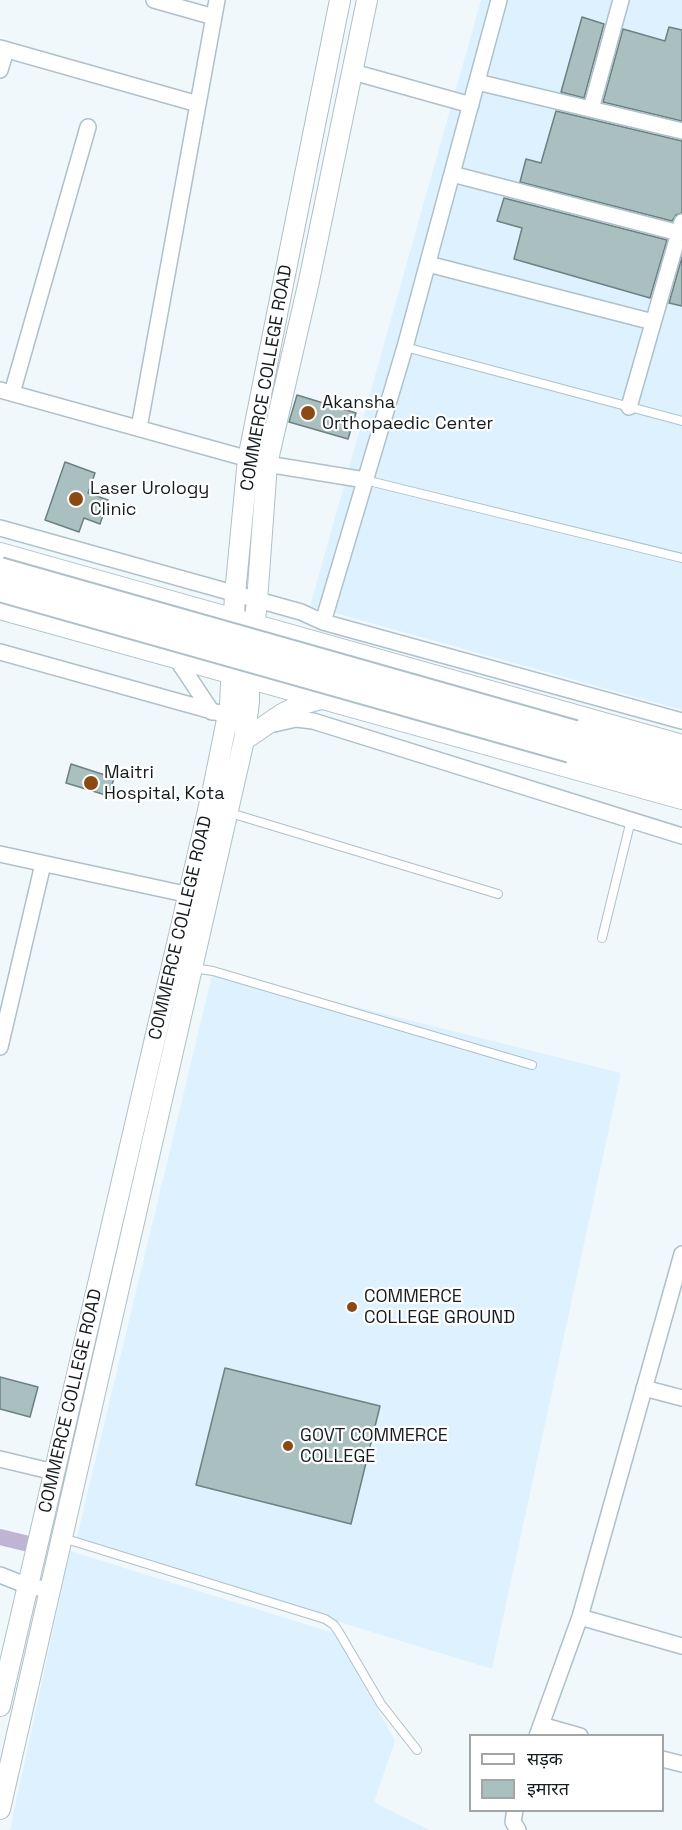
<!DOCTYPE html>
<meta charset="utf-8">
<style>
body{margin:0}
#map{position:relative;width:682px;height:1830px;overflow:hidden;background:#f1f8fc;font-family:"Space Grotesk","Noto Sans Devanagari",sans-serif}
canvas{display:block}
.legend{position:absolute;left:469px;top:1734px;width:195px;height:78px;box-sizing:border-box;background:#fff;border:2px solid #a2a5a6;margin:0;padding:8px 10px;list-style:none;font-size:18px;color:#161d20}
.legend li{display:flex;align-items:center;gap:12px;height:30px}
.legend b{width:30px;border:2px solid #a2a5a6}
</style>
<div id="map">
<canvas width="682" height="1830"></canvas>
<ul class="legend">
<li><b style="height:8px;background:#fff"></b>सड़क</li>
<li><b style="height:16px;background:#aac0c0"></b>इमारत</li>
</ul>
</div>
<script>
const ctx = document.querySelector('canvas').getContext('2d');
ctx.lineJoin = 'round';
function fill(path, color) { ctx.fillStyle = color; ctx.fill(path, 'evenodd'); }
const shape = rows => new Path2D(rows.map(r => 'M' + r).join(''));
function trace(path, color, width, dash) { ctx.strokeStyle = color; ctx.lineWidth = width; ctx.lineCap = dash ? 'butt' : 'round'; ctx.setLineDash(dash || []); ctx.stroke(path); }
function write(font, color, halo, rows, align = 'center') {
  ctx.font = font + ' "Space Grotesk",sans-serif'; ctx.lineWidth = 4.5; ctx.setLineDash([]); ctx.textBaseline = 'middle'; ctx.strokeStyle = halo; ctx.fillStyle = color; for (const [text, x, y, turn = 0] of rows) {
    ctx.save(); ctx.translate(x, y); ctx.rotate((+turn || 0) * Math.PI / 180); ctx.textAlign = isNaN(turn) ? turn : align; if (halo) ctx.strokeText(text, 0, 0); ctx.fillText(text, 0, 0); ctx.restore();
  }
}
fill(shape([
 [481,0,682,0,682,710,310,606],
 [213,971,621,1073,492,1669,76,1541],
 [70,1551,337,1634,395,1741,374,1802,429,1830,10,1830]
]), '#ddf2fe');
trace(shape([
 [0,1537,37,1546]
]), '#bfb4d4', 16);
const building = shape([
 [582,17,604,24,584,98,561,92,582,17],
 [669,27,682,30,682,121,603,102,623,29,665,41,669,27],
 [556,111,682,141,682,213,676,215,672,221,520,182,526,159,541,163,556,111],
 [504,198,667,240,650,298,514,259,522,228,497,221,504,198],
 [682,257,682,306,669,303,682,257],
 [297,395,356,413,348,439,289,422,297,395],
 [65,462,95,473,88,493,108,500,100,524,84,518,79,532,45,520,65,462],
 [71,764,114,778,109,796,66,783,71,764],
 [225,1368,380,1406,351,1524,196,1485,225,1368],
 [0,1377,38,1387,30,1417,0,1409,0,1377]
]);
fill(building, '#aac0c0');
trace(building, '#6c8181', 1.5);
const lane = shape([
 [405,347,682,421],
 [365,480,682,558],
 [227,812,498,894],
 [602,938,631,820],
 [193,968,213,971,532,1065],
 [63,1538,325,1619,334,1625,340,1634,381,1704,417,1750]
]);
const street = shape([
 [154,0,214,17],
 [0,48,198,104],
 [0,70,6,50],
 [353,72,471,105],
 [477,82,682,131],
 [591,109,621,0],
 [452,174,679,233],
 [428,264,653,322],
 [0,390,267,464,365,480],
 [12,393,88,127],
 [629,407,682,222],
 [139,428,217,0],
 [0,528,301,612,323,622,682,721],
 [323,622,405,347,499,0],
 [0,652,237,718],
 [176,658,212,712],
 [274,724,296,719,313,721,682,836],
 [0,854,199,897],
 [0,1047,43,864],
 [644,1388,682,1398],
 [0,1459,54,1472],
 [0,1575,28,1586,50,1590],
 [580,1617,682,1646],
 [541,1725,580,1736],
 [537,1736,580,1617,682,1254],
 [662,1759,682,1764],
 [515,1810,513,1822,518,1830]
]);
const secondary = shape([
 [0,553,682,745],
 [0,609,682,799],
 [244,740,282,714,300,705,321,699],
 [0,1706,213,789,230,705,235,594,248,459,340,0],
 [0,1809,244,740,249,702,249,678,257,601,267,464,309,281,367,0]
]);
const primary = shape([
 [575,732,682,760],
 [570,751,682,781]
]);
trace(lane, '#aec0c9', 10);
trace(street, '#aec0c9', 18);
trace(secondary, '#aec0c9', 22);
trace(primary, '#aec0c9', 26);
trace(lane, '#fff', 8);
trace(street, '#fff', 15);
trace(secondary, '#fff', 20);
trace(primary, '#fff', 22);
const primaryBridge = shape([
 [0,569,575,732],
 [0,590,570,751]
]);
trace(primaryBridge, '#aec0c9', 26, []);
trace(primaryBridge, '#fff', 22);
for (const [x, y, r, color] of [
 [308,413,8,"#8a4a12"],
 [76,499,8,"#8a4a12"],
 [91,783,8,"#8a4a12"],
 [352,1307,6,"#8a4a12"],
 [288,1446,6,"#8a4a12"]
]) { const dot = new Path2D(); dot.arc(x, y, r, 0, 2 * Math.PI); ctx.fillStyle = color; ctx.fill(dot); trace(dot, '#fff', 2); }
write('18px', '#161d20', '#fff', [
 ["COMMERCE COLLEGE ROAD",267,378,-80],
 ["COMMERCE COLLEGE ROAD",181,928,-77],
 ["COMMERCE COLLEGE ROAD",71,1401,-77]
]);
write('18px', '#161d20', '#fff', [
 ["Akansha",322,403],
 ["Orthopaedic Center",322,424],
 ["Laser Urology",90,489],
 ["Clinic",90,510],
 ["Maitri",104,773],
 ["Hospital, Kota",104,794],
 ["COMMERCE",364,1297],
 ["COLLEGE GROUND",364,1318],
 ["GOVT COMMERCE",300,1436],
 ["COLLEGE",300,1457]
], 'left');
</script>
